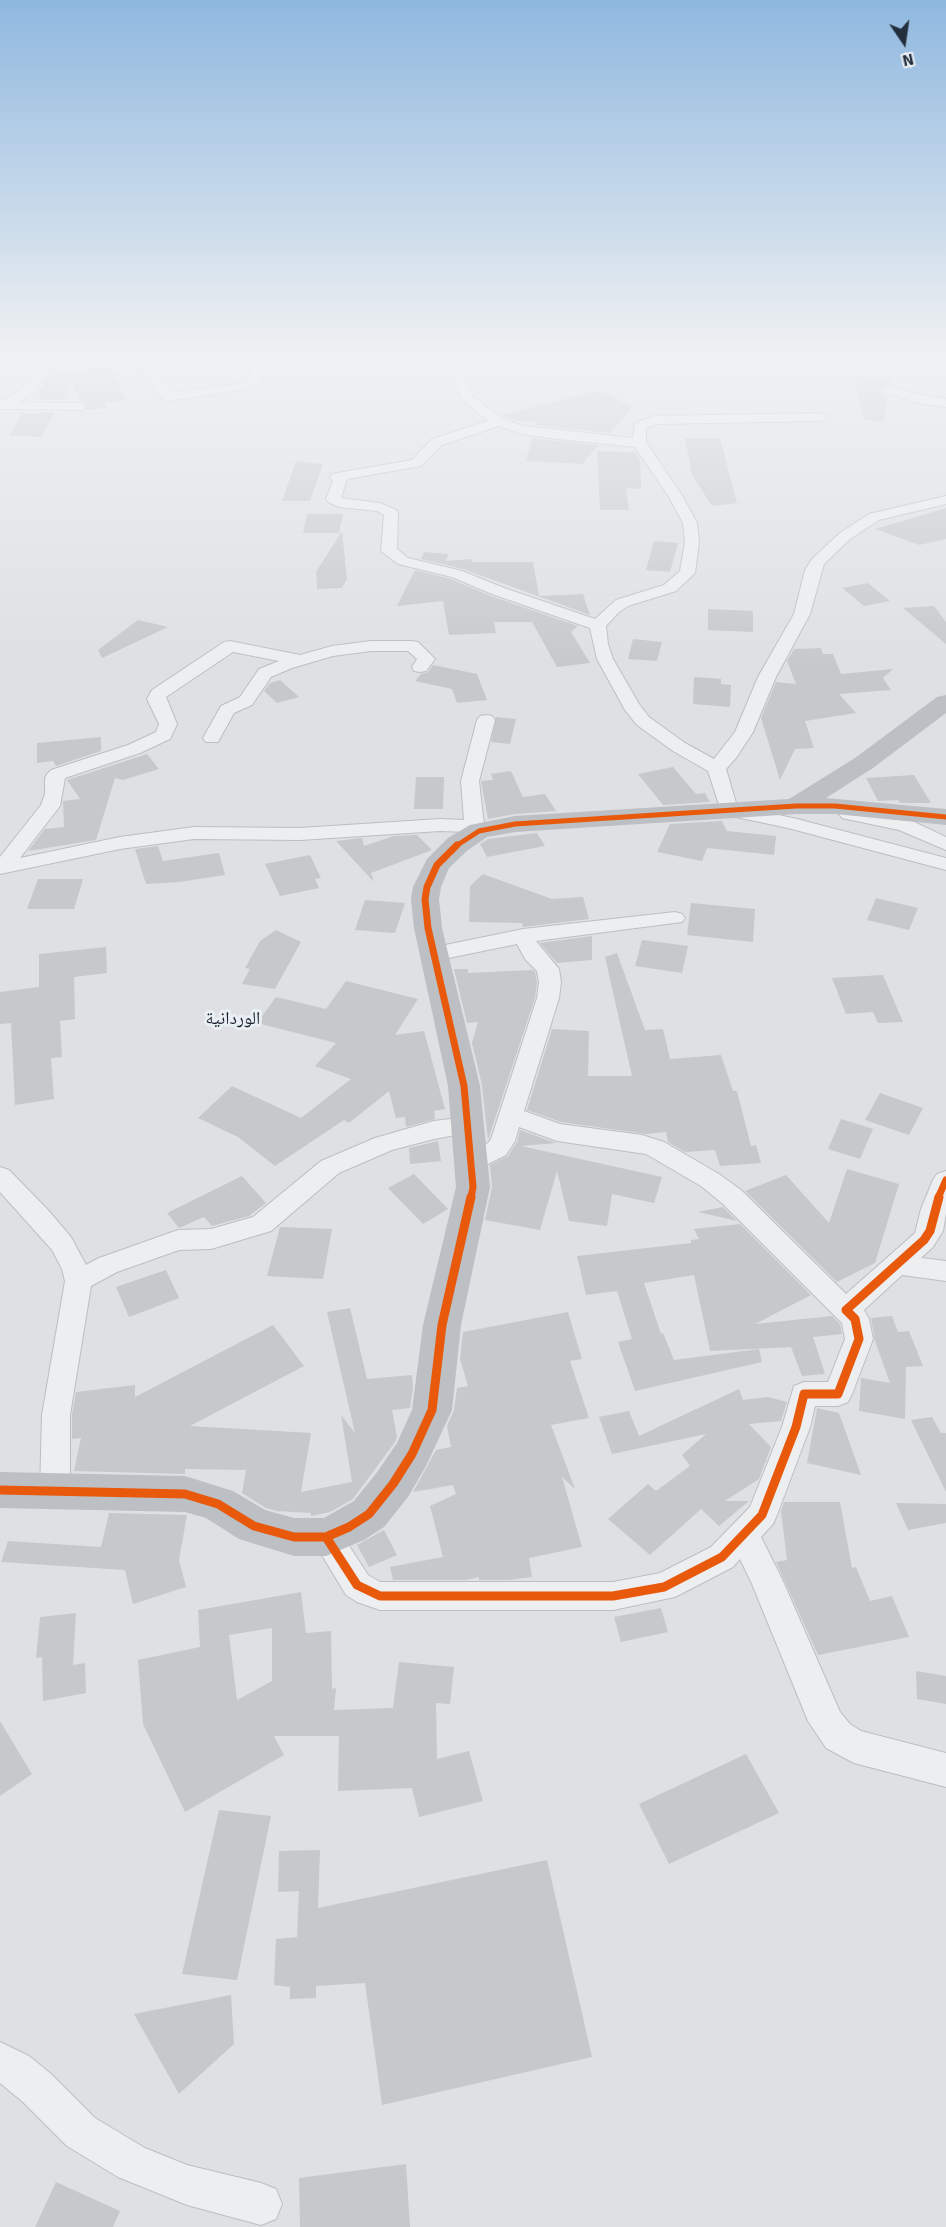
<!DOCTYPE html>
<meta charset="utf-8">
<style>
body{margin:0}
#map{position:relative;width:946px;height:2227px;overflow:hidden;background:#dee0e3;font-family:Signika,sans-serif}
canvas{display:block}
.north{position:absolute;left:874px;top:12px;width:60px;height:60px;-webkit-text-stroke:4px #eaeff4;paint-order:stroke;rotate:167deg;font-size:16px;font-weight:700;line-height:24px;text-align:center;color:#242f3d}
.north::after{content:'';display:block;margin:auto;width:21px;height:27px;background:#242f3d;clip-path:polygon(50% 0,100% 100%,50% 72%,0 100%)}
</style>
<div id="map">
<canvas width="946" height="2227"></canvas>
<div class="north">N</div>
</div>
<script>
const ctx = document.querySelector('canvas').getContext('2d');
ctx.lineJoin = 'round';
function fill(path, color) { ctx.fillStyle = color; ctx.fill(path, 'evenodd'); }
const shape = rows => new Path2D(rows.map(r => 'M' + r).join(''));
function trace(path, color, width, dash) { ctx.strokeStyle = color; ctx.lineWidth = width; ctx.lineCap = dash ? 'butt' : 'round'; ctx.setLineDash(dash || []); ctx.stroke(path); }
function write(font, color, halo, rows, align = 'center') {
  ctx.font = font + ' Signika,"Noto Naskh Arabic",sans-serif'; ctx.lineWidth = 6; ctx.setLineDash([]); ctx.textBaseline = 'middle'; ctx.strokeStyle = halo; ctx.fillStyle = color; for (const [text, x, y, turn = 0] of rows) {
    ctx.save(); ctx.translate(x, y); ctx.rotate((+turn || 0) * Math.PI / 180); ctx.textAlign = isNaN(turn) ? turn : align; if (halo) ctx.strokeText(text, 0, 0); ctx.fillText(text, 0, 0); ctx.restore();
  }
}
fill(shape([
 [111,367,126,401,105,403,107,408,85,410,85,403,79,401,72,383,62,400,40,400,39,388,44,387,44,380,48,375,52,375,52,371],
 [854,376,892,377,890,383,880,389,882,393,888,396,883,422,864,420],
 [600,390,633,407,610,433,535,425,536,422,512,420,501,415],
 [40,412,55,412,41,437,9,435,23,413,40,414],
 [532,438,549,440,599,445,582,464,526,461],
 [685,438,720,438,737,503,712,506,692,475],
 [597,451,635,452,640,459,641,489,626,488,629,510,600,510],
 [296,461,323,464,310,501,282,501],
 [946,508,946,539,919,545,875,529],
 [307,514,343,514,339,533,303,533],
 [342,531,347,579,342,588,317,589,316,572],
 [654,541,678,543,670,572,646,570],
 [424,552,449,554,446,561,471,559,472,562,533,562,539,596,583,594,590,615,463,569,421,559],
 [415,570,451,579,491,596,578,626,571,632,590,663,557,667,532,622,494,622,496,633,449,635,443,601,397,606],
 [868,583,890,601,864,606,842,588],
 [934,606,946,622,946,644,903,608],
 [708,609,753,611,753,632,708,630],
 [138,620,168,627,102,658,98,650],
 [633,639,662,642,657,661,628,659],
 [821,648,823,654,833,654,841,674,893,669,883,678,891,690,839,694,856,713,805,721,814,748,795,749,780,780,761,718,776,682,796,684,787,661,794,649],
 [433,665,477,674,487,700,457,703,452,689,415,681,421,674,428,672],
 [694,677,721,679,721,684,731,685,730,707,693,704],
 [280,680,299,697,277,703,264,691,270,683],
 [496,717,516,719,510,744,491,742],
 [101,737,101,751,56,766,53,761,37,763,37,743],
 [147,754,159,769,123,780,115,778,96,840,28,851,45,829,64,827,63,801,80,799,67,780],
 [673,767,696,794,705,793,710,802,663,805,638,774],
 [511,771,523,797,545,794,556,811,515,814,488,819,481,781,493,780,491,774],
 [914,775,931,803,900,803,898,800,878,801,866,778],
 [416,777,444,777,443,809,414,809],
 [722,821,727,831,776,836,774,855,707,848,702,861,657,852,670,824],
 [537,833,545,846,487,857,480,844,488,839],
 [417,835,432,850,371,873,374,882,336,841,362,838,364,846,394,836],
 [158,846,163,861,219,853,225,875,179,882,146,884,135,849],
 [310,855,321,878,315,879,319,888,280,896,265,864],
 [483,874,552,899,583,897,589,919,523,927,522,923,469,922,470,886],
 [38,879,83,879,74,909,27,909],
 [876,898,918,908,909,930,867,920],
 [365,900,405,903,395,933,355,930],
 [691,903,755,909,753,942,687,935],
 [276,930,301,942,275,989,242,984,250,969,245,968,260,941],
 [592,936,592,960,557,963,540,943],
 [642,940,688,946,682,973,635,966],
 [106,947,107,973,74,977,75,1019,60,1021,62,1057,51,1058,54,1099,15,1105,11,1023,0,1024,0,992,39,987,39,954],
 [617,953,645,1030,663,1029,670,1059,721,1055,733,1091,737,1091,751,1146,756,1145,761,1163,720,1166,715,1150,685,1152,668,1142,666,1132,646,1134,561,1122,527,1110,552,1029,589,1031,588,1076,632,1076,605,957],
 [454,969,468,969,468,973,533,970,535,972,537,982,535,998,488,1140,482,1085,472,1043,478,1022,467,1023],
 [883,975,903,1022,878,1023,873,1012,846,1014,832,978],
 [346,981,418,999,395,1035,424,1031,445,1109,434,1111,435,1119,406,1127,405,1117,396,1118,389,1091,349,1123,344,1120,275,1166,238,1137,198,1118,232,1086,301,1118,351,1079,315,1066,336,1043,257,1023,276,997,326,1009],
 [880,1093,923,1108,909,1135,865,1120],
 [841,1119,873,1129,860,1159,828,1149],
 [520,1130,556,1143,521,1146,662,1177,654,1203,612,1194,607,1226,569,1221,557,1171,540,1230,485,1220,492,1187,490,1165,508,1156,517,1142],
 [438,1141,441,1161,410,1164,409,1148],
 [847,1169,899,1184,875,1263,837,1282,745,1191,786,1175,829,1223],
 [414,1174,448,1209,423,1224,388,1188],
 [242,1176,266,1203,249,1216,212,1226,204,1217,179,1228,167,1213],
 [723,1207,737,1221,698,1212],
 [740,1224,811,1295,755,1324,832,1316,840,1324,842,1334,813,1337,825,1374,802,1376,791,1347,710,1351,694,1275,644,1283,661,1334,663,1333,674,1360,759,1349,762,1362,635,1391,618,1342,632,1339,617,1291,586,1295,577,1256,691,1243,691,1240,699,1239,694,1229],
 [280,1227,332,1229,323,1279,267,1276],
 [166,1270,179,1298,129,1317,116,1287],
 [350,1308,367,1379,412,1375,413,1387,410,1408,392,1410,397,1437,395,1442,353,1499,330,1512,311,1516,311,1513,277,1511,266,1508,242,1493,246,1470,185,1469,185,1474,74,1471,81,1438,72,1439,72,1415,76,1392,135,1385,135,1397,273,1325,304,1366,190,1426,311,1433,301,1492,352,1482,341,1415,355,1433,327,1312],
 [568,1312,582,1359,570,1361,589,1418,551,1425,575,1489,562,1477,582,1547,529,1558,532,1577,508,1580,479,1580,479,1577,466,1580,393,1580,390,1567,443,1557,430,1506,456,1494,453,1485,413,1492,436,1450,451,1447,447,1426,454,1410,457,1388,468,1386,460,1359,463,1332],
 [892,1316,898,1332,909,1331,923,1366,906,1367,905,1419,859,1411,861,1378,890,1383,875,1341,871,1318],
 [739,1389,743,1400,768,1397,787,1402,781,1421,749,1424,771,1447,759,1479,725,1501,749,1501,719,1526,701,1509,650,1555,608,1519,648,1484,656,1491,690,1466,682,1455,706,1434,612,1454,599,1417,629,1411,639,1436],
 [817,1408,839,1413,861,1475,807,1463],
 [932,1417,941,1433,946,1433,946,1492,911,1420],
 [784,1502,840,1502,852,1568,856,1567,870,1601,892,1596,909,1637,818,1655,776,1562,787,1560,781,1511],
 [896,1503,946,1504,946,1523,908,1530],
 [109,1513,187,1515,179,1560,186,1587,133,1604,125,1570,1,1562,8,1541,101,1547],
 [384,1530,397,1555,369,1567,357,1545],
 [301,1592,306,1633,331,1631,332,1689,336,1688,334,1710,393,1708,399,1662,454,1667,450,1704,436,1703,437,1759,469,1751,483,1801,419,1817,412,1788,338,1791,339,1736,274,1736,284,1755,185,1812,143,1724,138,1660,200,1647,198,1610],
 [272,1628,272,1681,237,1700,229,1635],
 [661,1608,668,1632,621,1642,614,1617],
 [76,1613,73,1665,85,1663,86,1693,43,1701,42,1657,36,1658,40,1617],
 [916,1671,946,1676,946,1704,917,1699],
 [0,1721,32,1774,0,1796],
 [746,1754,779,1813,669,1864,639,1804],
 [219,1810,271,1816,237,1980,182,1974],
 [320,1850,318,1908,547,1860,592,2057,382,2105,365,1983,316,1986,316,1998,290,1999,290,1987,274,1985,276,1939,297,1937,299,1891,278,1892,279,1851],
 [231,1995,234,2044,179,2094,134,2014],
 [406,2164,410,2227,300,2227,299,2178],
 [56,2182,120,2211,113,2227,35,2227]
]), '#c6c8cb');
const street = shape([
 [124,356,145,356,156,369,171,393,243,383,249,379,252,356,264,356,261,381,250,389,167,401,163,400,137,363,50,368,34,391,20,402,78,403,83,404,84,407,83,410,0,409,0,401,7,399,25,386,36,368,43,362,124,356],
 [451,356,463,356,466,382,472,396,503,419,524,426,633,438,635,423,655,416,821,413,827,417,821,421,657,424,646,428,646,442,683,497,697,523,699,542,695,573,676,591,628,606,618,613,606,626,608,644,613,659,639,704,649,717,685,743,714,759,735,732,758,677,794,614,805,570,812,559,840,533,869,514,946,496,946,504,879,520,850,539,824,564,810,614,776,677,753,732,736,758,726,769,737,806,797,819,946,858,946,870,788,828,722,814,708,771,673,751,637,725,625,710,597,659,590,628,492,594,452,577,398,564,381,551,384,515,377,511,339,507,328,502,326,499,333,481,330,477,332,474,412,460,432,439,488,421,461,398,454,382,451,356],
 [498,426,522,434,549,438,635,447,669,497,683,523,685,542,680,571,664,585,616,600,595,619,504,588,462,571,408,558,397,549,398,513,396,510,380,503,341,498,347,479,421,466,442,445,498,426],
 [888,385,924,396,946,399,946,407,922,404,884,392,882,389,888,385],
 [230,641,300,655,332,646,371,641,412,641,418,642,435,659,426,671,420,672,414,671,412,667,417,659,408,651,371,651,333,656,292,668,271,677,252,705,234,713,218,742,206,742,203,738,221,706,240,697,259,669,279,661,233,652,166,697,177,724,170,739,140,753,65,778,60,806,20,858,120,837,194,827,300,828,440,819,464,820,461,781,477,720,480,716,486,715,492,716,495,720,479,781,484,825,489,831,486,835,479,837,469,832,440,831,300,840,194,839,120,849,0,874,0,857,41,805,45,794,45,778,47,774,51,770,128,745,156,732,159,724,147,699,152,690,224,642,230,641],
 [849,808,912,821,946,837,946,850,899,830,842,818,839,814,842,810,849,808],
 [675,912,682,914,685,918,682,922,536,941,559,969,561,982,559,998,524,1111,560,1124,642,1135,664,1142,719,1174,741,1190,846,1294,915,1233,921,1209,933,1180,937,1174,946,1171,946,1213,943,1231,933,1247,921,1258,946,1261,946,1281,902,1275,864,1310,869,1319,873,1339,852,1394,848,1402,838,1406,815,1406,810,1427,777,1515,773,1524,761,1537,782,1579,840,1712,850,1724,861,1731,946,1753,946,1787,854,1763,826,1748,808,1721,752,1584,740,1559,733,1567,675,1597,613,1610,380,1610,357,1602,346,1595,311,1537,315,1527,326,1523,337,1527,368,1575,380,1582,613,1582,660,1573,711,1547,750,1507,782,1427,794,1386,804,1382,828,1382,845,1339,842,1323,723,1204,701,1186,646,1154,557,1141,519,1127,515,1141,506,1155,472,1172,463,1169,460,1163,463,1157,488,1143,491,1139,537,998,539,982,537,971,525,959,517,944,434,961,426,959,423,954,426,949,523,929,675,912],
 [468,1117,477,1119,480,1125,477,1131,434,1139,392,1150,339,1173,271,1231,211,1249,179,1250,117,1272,91,1286,70,1415,70,1492,66,1501,55,1505,44,1501,40,1492,42,1415,65,1281,62,1269,52,1250,0,1192,0,1167,9,1170,48,1210,71,1237,86,1265,99,1258,178,1230,211,1229,253,1217,321,1161,375,1138,434,1121,468,1117],
 [0,2042,29,2056,51,2074,95,2118,145,2148,187,2165,261,2183,276,2189,282,2204,276,2219,261,2225,187,2205,118,2177,67,2146,23,2102,0,2083,0,2042]
]);
trace(street, '#bcbec1', 2);
fill(street, '#edeef0');
fill(shape([
 [946,695,946,713,873,768,826,798,946,809,946,825,835,814,796,814,515,832,487,837,468,850,449,868,441,887,439,899,442,928,480,1086,490,1187,461,1325,452,1410,426,1466,408,1497,384,1527,364,1540,326,1556,294,1556,239,1539,206,1518,185,1512,0,1508,0,1472,185,1476,233,1491,265,1510,294,1518,324,1518,354,1501,378,1471,397,1443,412,1410,423,1325,456,1187,448,1086,414,928,411,899,413,887,427,859,448,838,470,825,515,816,789,799,855,758,937,697,946,695]
]), '#bcbfc3');
trace(shape([
 [456,846,479,831,515,824,796,806,835,806,946,817]
]), '#e8590c', 5);
trace(shape([
 [457,845,437,865,427,887,425,899,428,928,464,1086,473,1187,471,1198],
 [938,1198,946,1180]
]), '#e8590c', 7);
trace(shape([
 [0,1490,185,1494,218,1504,254,1526,294,1537,326,1537,349,1527,369,1514,393,1484,412,1454,432,1410,442,1325,471,1197],
 [326,1537,357,1585,380,1596,613,1596,664,1587,722,1557,762,1515,796,1427,804,1394,838,1394,859,1339,855,1319,846,1310,924,1240,930,1231,939,1197]
]), '#e8590c', 9);
const sky = ctx.createLinearGradient(0, 0, 0, 668);
sky.addColorStop(0, '#8fb8df');
sky.addColorStop(0.53, '#f0f1f2');
sky.addColorStop(1, '#f0f1f200');
ctx.fillStyle = sky;
ctx.fillRect(0, 0, 946, 668);
write('18px', '#17202d', '#eaeff4', [
 ["الوردانية",233,1019]
]);
</script>
